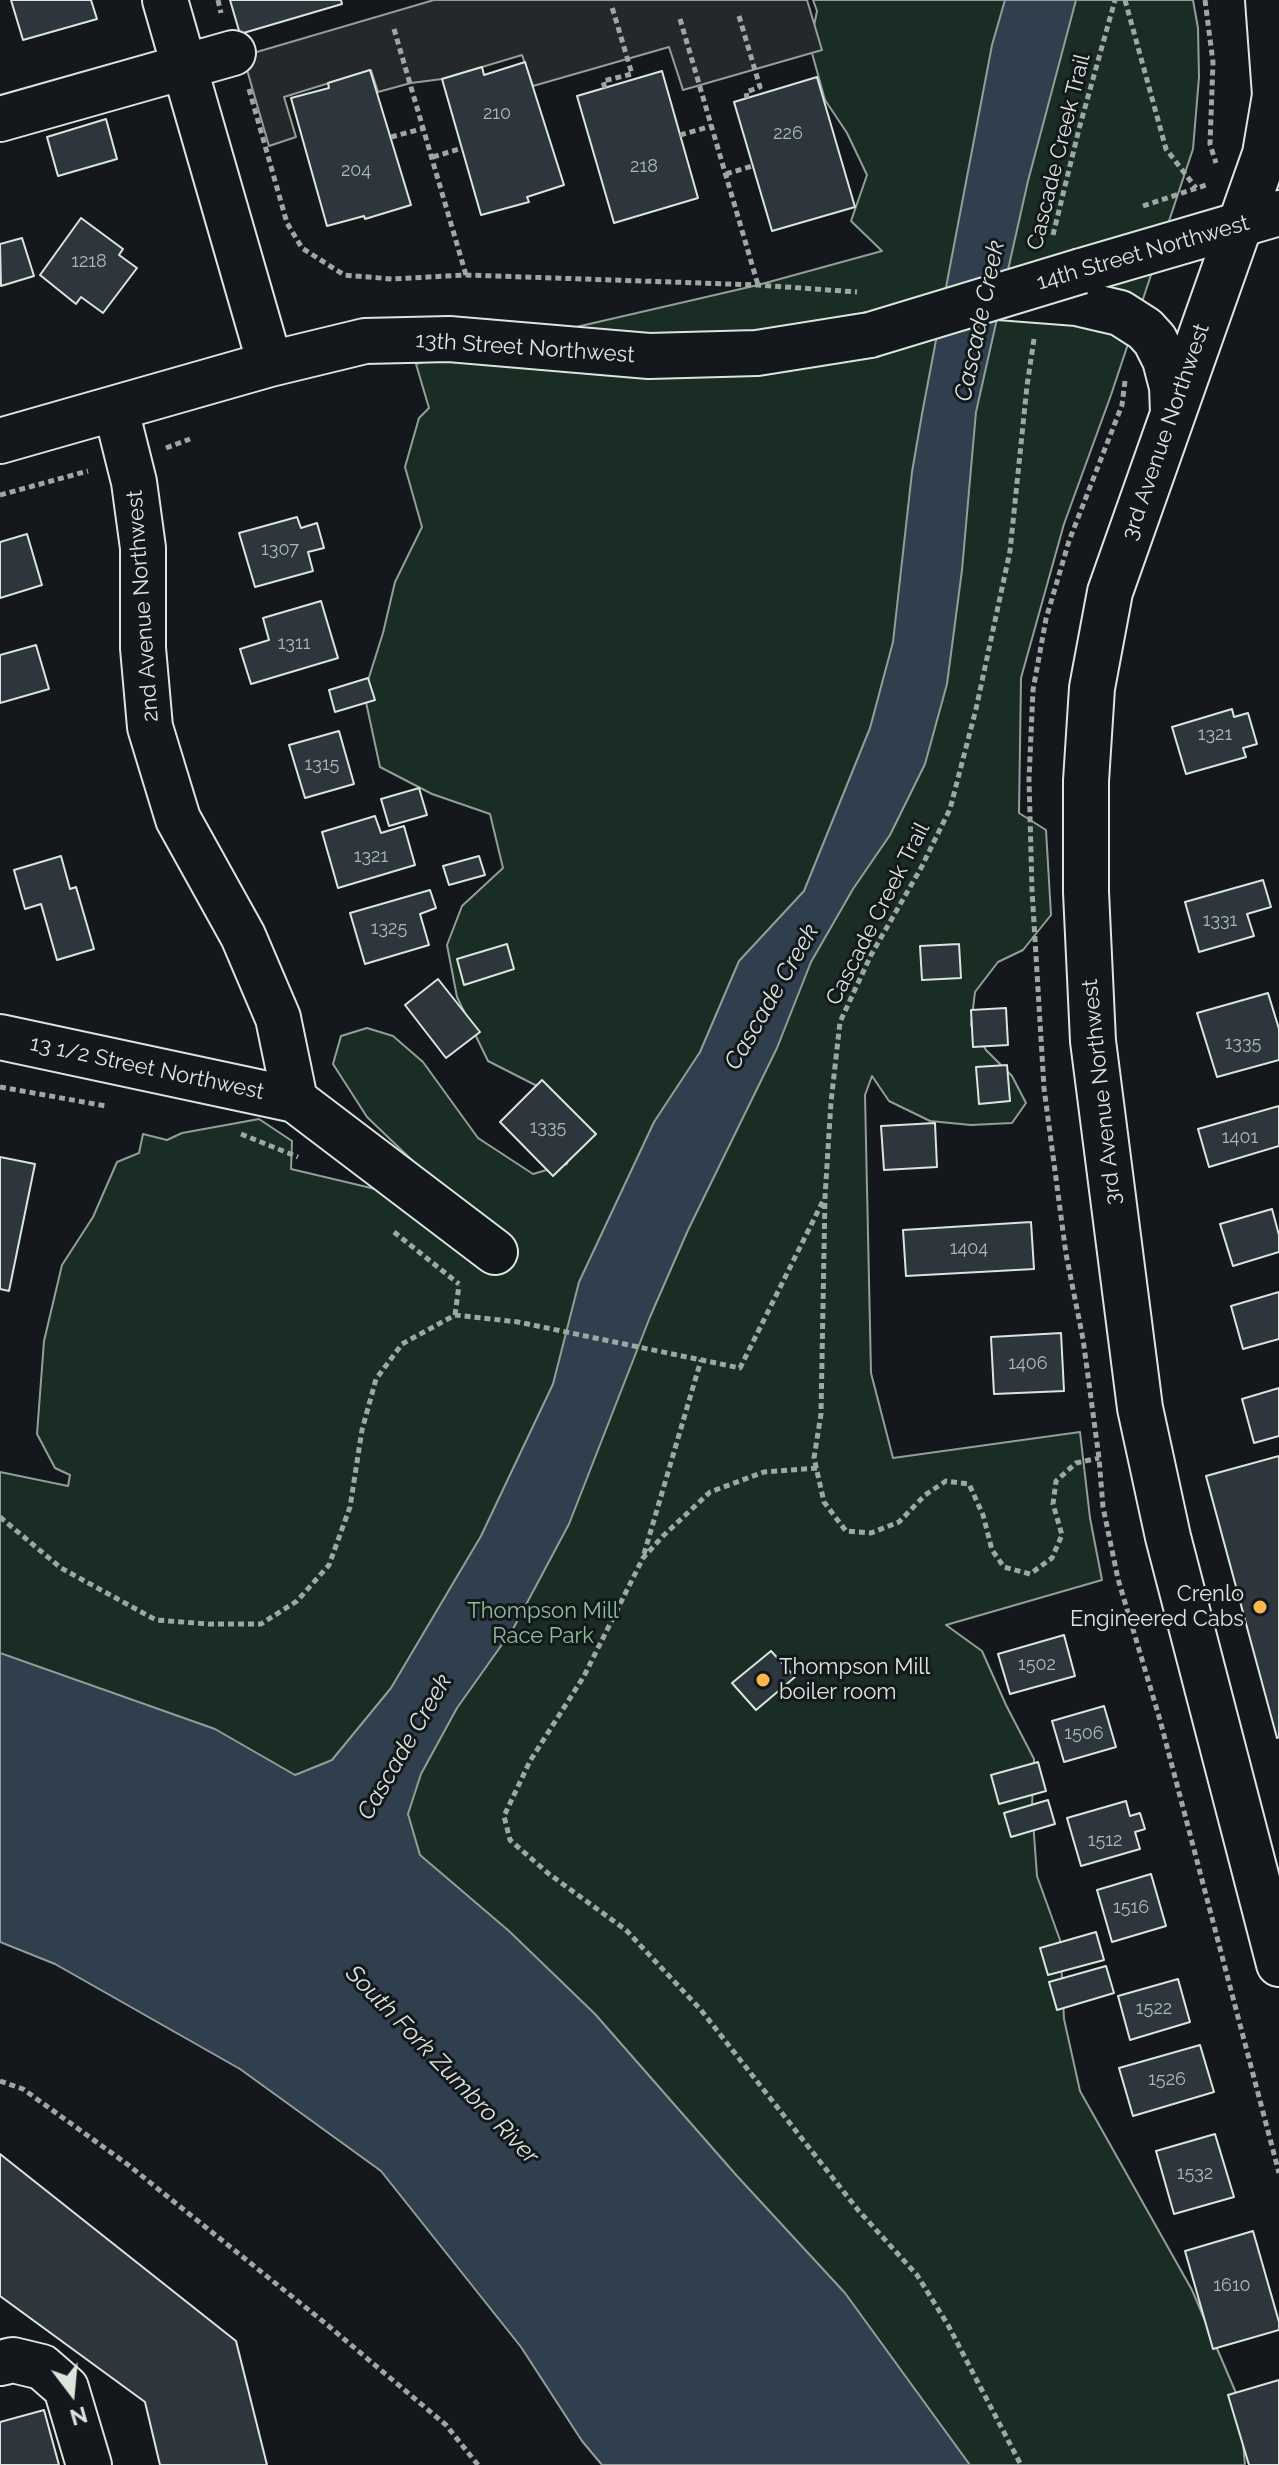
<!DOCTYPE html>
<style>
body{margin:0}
#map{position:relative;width:1279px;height:2465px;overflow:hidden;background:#14181c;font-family:Raleway,sans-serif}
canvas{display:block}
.north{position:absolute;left:32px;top:2353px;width:80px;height:80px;-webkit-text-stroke:6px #14181c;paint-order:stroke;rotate:164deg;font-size:22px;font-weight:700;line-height:32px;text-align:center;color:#d8e6dc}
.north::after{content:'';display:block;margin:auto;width:28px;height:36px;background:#d8e6dc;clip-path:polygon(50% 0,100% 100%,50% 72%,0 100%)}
</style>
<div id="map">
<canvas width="1279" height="2465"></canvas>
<div class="north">N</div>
</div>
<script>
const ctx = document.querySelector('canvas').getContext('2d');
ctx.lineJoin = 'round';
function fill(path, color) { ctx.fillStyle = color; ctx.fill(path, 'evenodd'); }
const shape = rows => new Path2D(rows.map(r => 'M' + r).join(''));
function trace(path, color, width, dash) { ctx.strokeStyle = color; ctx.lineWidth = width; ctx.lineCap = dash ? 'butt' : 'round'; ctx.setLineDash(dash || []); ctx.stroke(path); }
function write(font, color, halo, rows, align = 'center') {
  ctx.font = font + ' Raleway,sans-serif'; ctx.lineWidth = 6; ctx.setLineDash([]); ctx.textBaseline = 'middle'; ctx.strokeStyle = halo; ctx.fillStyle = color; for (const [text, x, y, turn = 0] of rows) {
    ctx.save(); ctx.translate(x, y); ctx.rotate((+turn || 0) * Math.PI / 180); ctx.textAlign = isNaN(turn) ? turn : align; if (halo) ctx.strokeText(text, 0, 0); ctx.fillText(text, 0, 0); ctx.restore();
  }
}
const green = shape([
 [813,0,1193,0,1198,28,1199,77,1193,149,1111,395,1064,524,1021,678,1019,813,1046,830,1051,915,1023,950,998,962,975,992,971,1025,986,1050,1012,1076,1026,1103,1012,1123,971,1125,930,1121,889,1101,872,1076,865,1095,871,1373,893,1458,1080,1432,1090,1518,1102,1580,946,1625,982,1651,1006,1705,1034,1759,1032,1807,1037,1876,1060,1940,1064,2019,1080,2091,1192,2290,1239,2400,1245,2465,783,2465,0,1793,0,1472,68,1486,70,1475,55,1468,37,1434,44,1341,62,1265,93,1217,117,1162,139,1153,143,1134,167,1140,182,1133,259,1119,292,1141,291,1169,464,1210,367,1117,333,1064,341,1036,367,1028,393,1036,423,1062,478,1138,533,1174,567,1164,576,1125,545,1090,488,1061,457,997,447,945,462,906,503,868,490,814,432,794,380,767,364,693,383,633,395,582,422,527,405,467,419,418,429,408,416,364,758,285,882,251,851,221,867,175,847,133,825,100,810,46,817,11,813,0]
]);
fill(green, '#1a2d24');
trace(green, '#939e99', 2);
const parking = shape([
 [434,0,807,0,822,50,683,90,669,47,533,86,522,55,442,79,411,83,378,92,371,70,284,97,296,137,269,146,243,56,434,0]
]);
fill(parking, '#24282b');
trace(parking, '#939e99', 2);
const water = shape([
 [1005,0,1076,0,1028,181,976,412,962,570,947,684,925,764,890,835,853,889,811,962,777,1048,688,1230,650,1317,569,1524,513,1629,457,1708,421,1774,408,1814,420,1855,509,1931,595,2014,737,2176,845,2293,970,2465,602,2465,582,2441,521,2347,381,2171,240,2069,55,1964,0,1942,0,1653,215,1729,295,1775,332,1760,391,1688,481,1536,553,1384,579,1282,654,1122,700,1052,739,961,804,891,870,728,893,642,912,472,922,414,992,45,1005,0]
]);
fill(water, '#2f3f4d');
trace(water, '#939e99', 2);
const building = shape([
 [11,0,91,0,97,19,23,40,11,0],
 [230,0,341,0,342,4,240,34,230,0],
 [525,62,564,185,527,197,529,202,481,215,442,79,482,67,484,75,525,62],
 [370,70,411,205,365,219,364,216,327,226,291,98,329,88,328,83,370,70],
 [662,71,698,198,614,223,577,96,662,71],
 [817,77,855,207,772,231,734,102,817,77],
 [106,119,117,159,58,176,47,137,106,119],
 [81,218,123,249,119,255,137,268,103,313,81,297,76,304,40,275,81,218],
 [22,238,34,276,1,286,0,244,22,238],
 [297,517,301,528,317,523,324,548,308,552,313,571,255,587,239,533,297,517],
 [27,534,42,585,0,598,0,542,27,534],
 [321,601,338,658,251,684,240,649,269,640,263,618,321,601],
 [36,645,49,689,0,703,0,655,36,645],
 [368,678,375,700,335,712,329,690,368,678],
 [1232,709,1234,717,1248,713,1257,744,1243,748,1246,757,1186,774,1172,727,1232,709],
 [339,731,354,784,305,798,289,745,339,731],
 [419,788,427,815,389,826,381,799,419,788],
 [375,816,381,833,404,826,415,865,338,888,322,832,375,816],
 [61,856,70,889,76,887,94,949,57,960,41,904,25,909,14,870,61,856],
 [479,856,485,875,449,885,443,866,479,856],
 [1263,880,1271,907,1247,914,1254,936,1199,952,1185,902,1263,880],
 [430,890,436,908,420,914,429,945,365,964,350,913,430,890],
 [507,944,514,969,464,985,457,959,507,944],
 [959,944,961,978,922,980,920,946,959,944],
 [438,979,480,1032,446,1058,405,1005,438,979],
 [1268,993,1279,1029,1279,1060,1217,1077,1197,1013,1268,993],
 [1006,1008,1008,1045,973,1047,971,1010,1006,1008],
 [1007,1065,1010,1101,979,1104,976,1067,1007,1065],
 [542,1080,596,1134,553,1176,500,1122,542,1080],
 [1279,1106,1279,1146,1209,1167,1198,1129,1279,1106],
 [935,1123,937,1167,884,1170,881,1126,935,1123],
 [0,1157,35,1164,9,1291,0,1289,0,1157],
 [1272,1209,1279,1235,1279,1252,1233,1266,1220,1224,1272,1209],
 [1031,1222,1034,1269,906,1276,903,1230,1031,1222],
 [1279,1292,1279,1339,1243,1349,1231,1306,1279,1292],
 [1061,1333,1064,1391,994,1394,991,1337,1061,1333],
 [1279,1388,1279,1436,1254,1443,1242,1399,1279,1388],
 [1279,1456,1279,1737,1277,1738,1206,1476,1279,1456],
 [1064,1635,1075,1676,1010,1694,998,1654,1064,1635],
 [771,1651,795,1677,756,1710,732,1683,771,1651],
 [1104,1706,1116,1747,1064,1762,1052,1721,1104,1706],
 [1038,1762,1046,1791,999,1804,991,1775,1038,1762],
 [1048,1800,1055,1824,1011,1837,1004,1813,1048,1800],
 [1126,1801,1130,1816,1140,1813,1145,1829,1135,1832,1140,1849,1081,1866,1067,1818,1126,1801],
 [1151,1874,1166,1926,1112,1942,1097,1890,1151,1874],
 [1096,1932,1104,1960,1048,1975,1040,1948,1096,1932],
 [1106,1966,1114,1993,1057,2010,1049,1982,1106,1966],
 [1178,1979,1190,2022,1130,2040,1118,1996,1178,1979],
 [1200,2045,1214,2092,1133,2116,1119,2068,1200,2045],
 [1215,2134,1234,2197,1174,2214,1156,2151,1215,2134],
 [0,2154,236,2341,267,2465,160,2465,145,2402,0,2296,0,2154],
 [1253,2231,1279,2322,1279,2330,1213,2349,1185,2251,1253,2231],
 [1279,2380,1279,2465,1249,2465,1228,2395,1279,2380],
 [44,2410,59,2465,0,2465,0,2422,44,2410]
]);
fill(building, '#2c363c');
trace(building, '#d8e6dc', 2);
const minor = shape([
 [165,0,270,364],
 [0,119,233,53],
 [1081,271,1279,213],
 [116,410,134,482,143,548,143,648,150,727,178,819,243,936,278,1018,295,1100,495,1252],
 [0,441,270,364,365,341,449,339,649,356,757,353,870,335],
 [0,1037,295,1100],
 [0,2363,13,2360,42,2367,66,2388,89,2465]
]);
const major = shape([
 [1268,0,1275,95,1265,154,1110,592,1092,688,1086,781,1086,892,1093,1041,1140,1408,1168,1537,1279,1964],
 [999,297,1077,303,1120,313,1145,329,1155,340,1165,360,1172,387,1173,413]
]);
trace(minor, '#d8e6dc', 48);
trace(major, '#d8e6dc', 48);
trace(shape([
 [218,0,221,13],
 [1125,0,1166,149,1196,188],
 [1205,0,1213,62,1210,144,1216,163],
 [739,16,760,87,746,92,747,98],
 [680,19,758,285],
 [394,29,466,275],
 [605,88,603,81,632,74,612,7],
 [249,89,287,223,302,248,344,275,392,279,466,275,758,285,857,292],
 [680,135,712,126],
 [391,137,425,128],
 [433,157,462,148],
 [726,174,752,166],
 [1143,206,1209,184],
 [1053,235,1079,129,1115,0],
 [1034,339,1027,386,1010,551,976,709,950,809,921,868,871,955,840,1022,831,1102,825,1197,821,1414,814,1458,824,1502,846,1531,871,1533,899,1522,925,1495,946,1481,969,1484,983,1515,992,1550,1004,1567,1030,1574,1052,1558,1062,1535,1053,1504,1056,1481,1076,1463,1099,1458],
 [1125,381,1122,405,1069,541,1046,619,1033,690,1029,779,1032,890,1044,1088,1066,1254,1083,1339,1099,1458,1103,1507,1118,1579,1160,1720,1279,2173],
 [166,448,190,439],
 [0,495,88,471],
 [0,1087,106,1106],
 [241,1134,298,1157],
 [394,1232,459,1284],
 [455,1315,459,1285],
 [817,1468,764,1472,710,1492,663,1536,643,1558,584,1676,530,1761,504,1816,510,1840,549,1874,626,1930,701,2010,858,2210,917,2275,948,2325,1021,2465],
 [0,1517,61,1568,156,1620,209,1624,261,1624,297,1601,329,1565,350,1507,362,1430,376,1379,402,1344,455,1315,518,1322,740,1368,823,1201],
 [644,1554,701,1360],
 [0,2081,23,2089,127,2164,325,2323,446,2425,478,2465]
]), '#9da8a2', 5, [6, 4]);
trace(minor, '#14181c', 44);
trace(major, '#14181c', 44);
const minorBridge = shape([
 [870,335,1081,271]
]);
trace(minorBridge, '#d8e6dc', 48, []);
trace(minorBridge, '#14181c', 44);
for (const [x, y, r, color] of [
 [1260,1607,8,"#ffb74d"],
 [763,1680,8,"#ffb74d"]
]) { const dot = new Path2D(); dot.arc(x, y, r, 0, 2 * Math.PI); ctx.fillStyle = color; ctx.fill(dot); trace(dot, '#14181c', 3); }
write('18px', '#adbab4', null, [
 ["210",497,114],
 ["226",788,134],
 ["218",644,167],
 ["204",356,171],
 ["1218",89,262],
 ["1307",280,550],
 ["1311",294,644],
 ["1321",1215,735],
 ["1315",322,765],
 ["1321",371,857],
 ["1331",1220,921],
 ["1325",389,929],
 ["1335",1243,1044],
 ["1335",548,1128],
 ["1401",1240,1138],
 ["1404",969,1249],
 ["1406",1028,1364],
 ["1502",1037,1665],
 ["1506",1084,1734],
 ["1512",1105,1841],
 ["1516",1131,1908],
 ["1522",1154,2009],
 ["1526",1167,2080],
 ["1532",1195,2174],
 ["1610",1232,2286]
]);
write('22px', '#d8e6dc', '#14181c', [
 ["Cascade Creek Trail",1059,152,-76],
 ["14th Street Northwest",1143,253,-16],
 ["13th Street Northwest",525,348,4],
 ["3rd Avenue Northwest",1166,432,-71],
 ["2nd Avenue Northwest",143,606,-94],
 ["Cascade Creek Trail",878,914,-63],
 ["13 1/2 Street Northwest",147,1068,12],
 ["3rd Avenue Northwest",1102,1092,-96]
]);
write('22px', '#d8e6dc', '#14181c', [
 ["Crenlo",1244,1594],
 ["Engineered Cabs",1244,1619],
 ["Thompson Mill",779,1667,"left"],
 ["boiler room",779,1692,"left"]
], 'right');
write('22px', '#8ac095', '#14181c', [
 ["Thompson Mill",543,1611],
 ["Race Park",543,1636]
]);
write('italic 24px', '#d8e6dc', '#14181c', [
 ["Cascade Creek",980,321,-78],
 ["Cascade Creek",772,997,-60],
 ["Cascade Creek",405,1747,-60],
 ["South Fork Zumbro River",442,2065,46]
]);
</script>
